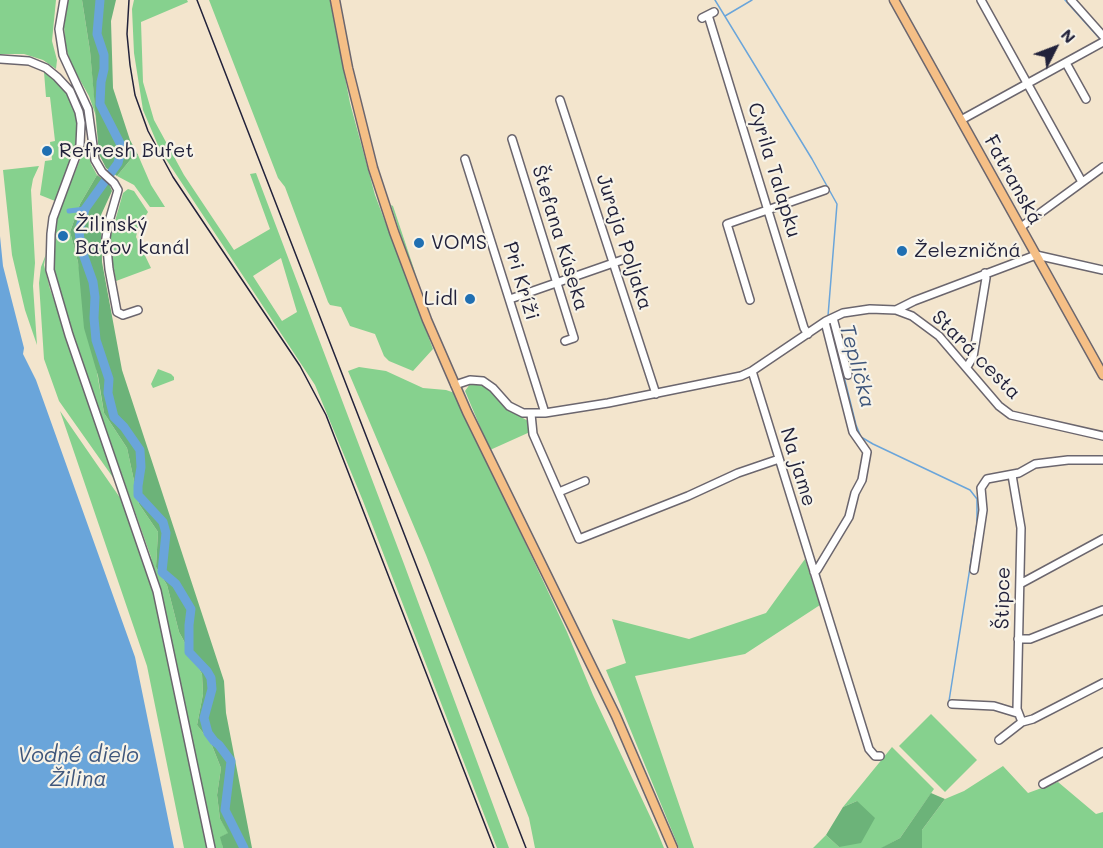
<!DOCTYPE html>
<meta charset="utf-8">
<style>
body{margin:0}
#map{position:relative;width:1103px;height:848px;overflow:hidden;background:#f3e5cd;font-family:Mali,sans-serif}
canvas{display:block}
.north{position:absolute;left:1025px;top:18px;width:60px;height:60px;-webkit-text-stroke:4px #f7f3e8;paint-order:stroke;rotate:48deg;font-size:16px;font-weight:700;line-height:24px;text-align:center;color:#22223b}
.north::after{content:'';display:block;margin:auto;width:21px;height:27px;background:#22223b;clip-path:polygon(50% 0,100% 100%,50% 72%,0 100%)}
</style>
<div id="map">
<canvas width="1103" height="848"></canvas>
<div class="north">N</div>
</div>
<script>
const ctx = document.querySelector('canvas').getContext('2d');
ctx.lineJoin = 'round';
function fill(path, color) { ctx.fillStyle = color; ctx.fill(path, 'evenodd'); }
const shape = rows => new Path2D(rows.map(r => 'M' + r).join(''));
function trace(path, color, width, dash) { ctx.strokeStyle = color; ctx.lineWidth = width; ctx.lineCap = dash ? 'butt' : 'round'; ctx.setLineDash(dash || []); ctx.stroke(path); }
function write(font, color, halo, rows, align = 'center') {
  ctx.font = font + ' Mali,sans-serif'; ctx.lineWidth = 4.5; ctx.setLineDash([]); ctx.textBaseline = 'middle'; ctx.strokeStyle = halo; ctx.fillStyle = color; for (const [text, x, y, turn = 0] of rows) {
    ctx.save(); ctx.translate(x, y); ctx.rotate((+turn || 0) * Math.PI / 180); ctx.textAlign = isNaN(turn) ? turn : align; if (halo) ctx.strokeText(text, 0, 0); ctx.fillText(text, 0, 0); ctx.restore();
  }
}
fill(shape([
 [0,0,56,0,52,41,57,60,56,69,43,60,24,54,0,54],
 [68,0,82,0,90,51,96,116,89,96,72,66,66,48,64,27],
 [134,0,187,0,188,2,141,22,143,82,154,120,184,175,234,250,270,229,250,174,256,173,404,564,509,848,497,848,363,501,315,385,160,150,143,110,134,53,132,9],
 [281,258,297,312,282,321,253,276],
 [209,0,330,0,350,103,375,195,433,349,413,371,389,361,384,356,375,334,350,326,341,307,330,305,328,302,285,187,278,178],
 [44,72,56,81,67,93,74,107,77,125,76,145,55,201,40,195,45,161,52,160,50,142,55,141,50,97,46,97],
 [86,145,91,164,97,175,80,204,70,232,78,262,104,413,127,448,139,504,158,532,156,567,167,585,179,632,202,674,203,694,197,725,211,743,221,768,217,795,220,819,229,833,221,837,223,848,184,848,147,666,60,411,125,505,152,560,81,359,59,293,55,272,54,236,58,214],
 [138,155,151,185,165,207,150,207,134,185,117,176,131,159],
 [39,166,33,179,31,190,35,263,33,286,37,345,25,310,12,255,3,170],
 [128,189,134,191,148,212,138,228,136,237,151,268,116,281,111,254,111,235,123,193],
 [391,205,393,206,417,278,403,242],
 [46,254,44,265,50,289,119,486,59,401,44,359,39,283,41,267],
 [359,367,386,371,423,388,446,390,455,393,567,632,593,695,657,831,664,848,535,848,529,818,426,555,348,371],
 [158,369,171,374,174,377,174,380,153,388,151,384],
 [477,383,489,389,506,408,528,421,530,432,490,450,465,391,470,384],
 [805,559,820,605,745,654,635,676,694,848,679,848,606,670,626,663,612,619,689,639,766,613],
 [931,714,977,760,945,792,899,746],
 [892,747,934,789,900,838,882,848,813,848,826,835,839,847,857,801,843,807],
 [1003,766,1028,793,1058,782,1096,814,1103,812,1103,848,922,848,922,830,945,799,964,791]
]), '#86d18e');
fill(shape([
 [82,0,116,0,111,21,113,88,130,140,138,155,131,159,117,176,106,168,99,154,90,51],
 [97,175,109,184,112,191,101,215,102,262,122,370,224,681,226,713,252,848,223,848,220,837,228,833,220,819,217,795,221,768,211,743,197,725,203,694,202,674,179,632,167,585,156,567,158,532,139,504,127,448,104,413,98,376,84,328,78,262,70,232,80,204],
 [931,793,945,799,922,830,922,848,881,848,900,838],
 [857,801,875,818,861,843,839,847,826,835,843,807]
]), '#6cb379');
fill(shape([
 [0,236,3,266,24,348,23,354,36,380,135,657,174,848,0,848]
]), '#6aa5da');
trace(shape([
 [715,0,812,159,837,204,828,316],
 [1065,0,1100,39],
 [725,16,752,0],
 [831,324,856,425,861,437,873,444,970,490,977,499,977,523,949,701]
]), '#6aa5da', 1.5);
trace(shape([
 [69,211,85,209]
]), '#6aa5da', 5);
trace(shape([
 [100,0,97,34,104,55,104,69,101,82,100,104,122,147,118,163,85,209,79,231,81,248,93,282,95,297,94,318,96,340,109,379,108,393,114,417,124,427,140,450,141,467,138,486,138,495,163,522,166,533,162,572,176,584,191,609,189,625,189,652,207,671,211,678,212,689,204,718,208,733,214,741,219,745,231,761,225,810,244,848]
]), '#6aa5da', 9);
const minor = shape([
 [64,0,59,29,63,55,88,109,95,160,102,172,114,183,118,190,108,225,106,238,109,269,117,312,123,315,138,310],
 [981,0,1082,182],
 [1071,0,1103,36],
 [708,15,804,328,808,334],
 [702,18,714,12],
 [0,59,29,61,46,68,57,77,70,91,79,112,81,123,80,145,53,218,51,234,50,270,69,335,157,591,211,848],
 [1066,63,1086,99],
 [560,100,656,394],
 [961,120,1103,42],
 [512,139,574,338,565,341],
 [465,159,545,413],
 [1021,227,1103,167],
 [510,299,622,260],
 [750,300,727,224,825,190],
 [896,310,912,316,939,336,999,406,1011,415,1103,436],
 [833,318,848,375],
 [967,367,973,357,986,278,985,273],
 [752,371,869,749,875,756,880,756],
 [455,385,470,380,483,381,493,388,509,406,523,413,545,413,608,403,741,376,752,371,826,321,843,313,870,309,896,310,914,301,1036,255,1103,270],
 [531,414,533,434,579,539,688,496,738,473,779,459],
 [1012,475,1021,528,1017,709,1022,722],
 [559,492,585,481],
 [974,570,983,510,981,488,987,479,1019,473,1035,464,1068,460,1103,460],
 [814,572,817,570,849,517,855,493,862,480,867,452,853,432,825,322],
 [1020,584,1103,539],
 [1018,639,1030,639,1103,610],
 [952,704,994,706,1017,713],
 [999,740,1022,722,1033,719,1103,683],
 [1043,784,1103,752]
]);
const major = shape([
 [335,0,348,68,373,168,394,232,427,320,467,412,616,716,673,848],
 [894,0,1103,375]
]);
trace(minor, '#6b666e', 10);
trace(major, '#6b666e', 11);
trace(minor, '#fff', 7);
trace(major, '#f5bf86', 8);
trace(shape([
 [129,0,127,34,130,65,135,95,148,131,173,177,300,366,326,415,494,848],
 [197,0,526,848]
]), '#22223b', 1.5);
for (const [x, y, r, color] of [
 [47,151,6,"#1f6fb2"],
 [63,236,6,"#1f6fb2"],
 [419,243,6,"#1f6fb2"],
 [902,251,6,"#1f6fb2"],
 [470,299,6,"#1f6fb2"]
]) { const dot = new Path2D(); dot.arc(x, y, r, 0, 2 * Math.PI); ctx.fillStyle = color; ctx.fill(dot); trace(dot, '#f7f3e8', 2); }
write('20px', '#22223b', '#f7f3e8', [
 ["Refresh Bufet",59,151],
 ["Žilinský",75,225],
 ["Baťov kanál",75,248],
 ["VOMS",431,243],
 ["Železničná",914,251],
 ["Lidl",458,299,"right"]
], 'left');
write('20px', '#22223b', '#f7f3e8', [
 ["Cyrila Talapku",774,170,73],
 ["Fatranská",1013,180,61],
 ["Štefana Kúseka",560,238,73],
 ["Juraja Poljaka",624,242,72],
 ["Pri Kríži",521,281,73],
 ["Stará cesta",976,355,45],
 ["Na jame",798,467,73],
 ["Štipce",1003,598,-89]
]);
write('italic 21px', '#3f567b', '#f7f3e8', [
 ["Teplička",857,366,75],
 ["Vodné dielo",78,756],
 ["Žilina",78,780]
]);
</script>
